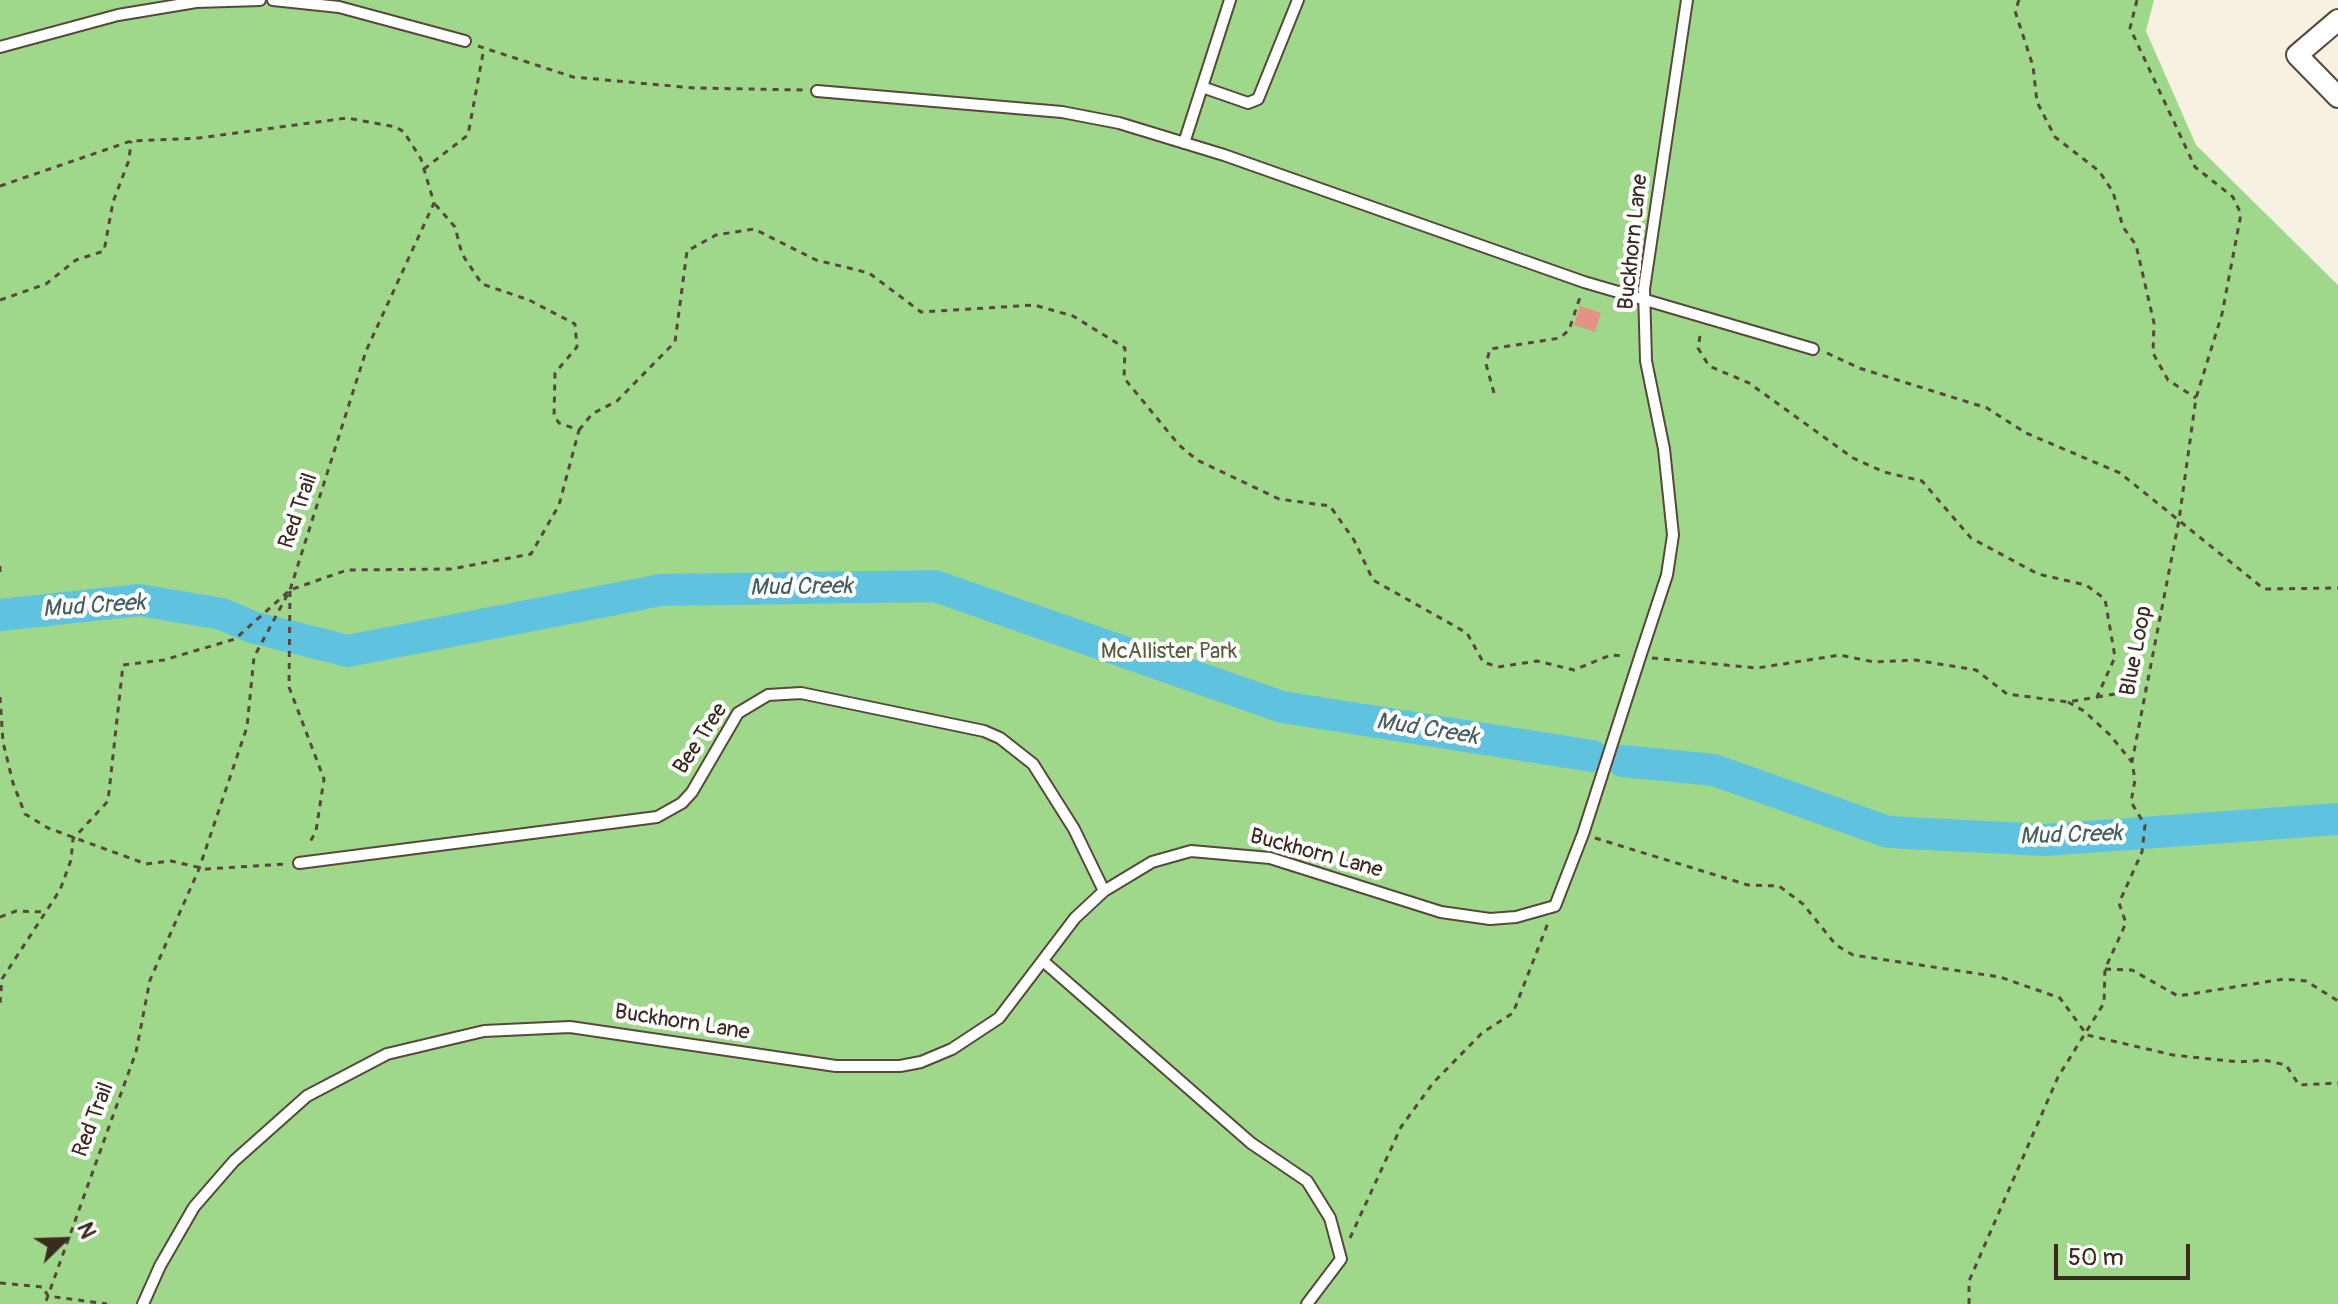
<!DOCTYPE html>
<style>
body{margin:0}
#map{position:relative;width:2338px;height:1304px;overflow:hidden;background:#f6f1e1;font-family:Pangolin,sans-serif}
canvas{display:block}
.north{position:absolute;left:24px;top:1200px;width:80px;height:80px;-webkit-text-stroke:6px #fff;paint-order:stroke;rotate:67deg;font-size:22px;font-weight:700;line-height:32px;text-align:center;color:#3b2a1e}
.north::after{content:'';display:block;margin:auto;width:28px;height:36px;background:#3b2a1e;clip-path:polygon(50% 0,100% 100%,50% 72%,0 100%)}
.scale{position:absolute;left:2054px;top:1244px;width:136px;height:36px;box-sizing:border-box;border:4px solid #3b2a1e;border-top:0;padding-left:10px;font-size:24px;line-height:28px;white-space:nowrap;color:#3b2a1e;-webkit-text-stroke:6px #fff;paint-order:stroke}
</style>
<div id="map">
<canvas width="2338" height="1304"></canvas>
<div class="north">N</div>
<div class="scale">50 m</div>
</div>
<script>
const ctx = document.querySelector('canvas').getContext('2d');
ctx.lineJoin = 'round';
function fill(path, color) { ctx.fillStyle = color; ctx.fill(path, 'evenodd'); }
const shape = rows => new Path2D(rows.map(r => 'M' + r).join(''));
function trace(path, color, width, dash) { ctx.strokeStyle = color; ctx.lineWidth = width; ctx.lineCap = dash ? 'butt' : 'round'; ctx.setLineDash(dash || []); ctx.stroke(path); }
function write(font, color, halo, rows, align = 'center') {
  ctx.font = font + ' Pangolin,sans-serif'; ctx.lineWidth = 8; ctx.setLineDash([]); ctx.textBaseline = 'middle'; ctx.strokeStyle = halo; ctx.fillStyle = color; for (const [text, x, y, turn = 0] of rows) {
    ctx.save(); ctx.translate(x, y); ctx.rotate((+turn || 0) * Math.PI / 180); ctx.textAlign = isNaN(turn) ? turn : align; if (halo) ctx.strokeText(text, 0, 0); ctx.fillText(text, 0, 0); ctx.restore();
  }
}
fill(shape([
 [0,0,2154,0,2146,31,2196,145,2338,285,2338,1304,0,1304]
]), '#a0d88b');
trace(shape([
 [0,615,139,600,222,614,252,627,348,651,661,590,935,586,1282,707,1592,756],
 [1623,761,1714,770,1888,832,2045,840,2338,819]
]), '#5fc2de', 32);
fill(shape([
 [1580,306,1601,313,1595,332,1574,325]
]), '#e39286');
const service = shape([
 [273,0,339,7,465,41],
 [0,47,118,15,196,2,260,0],
 [1202,87,1248,103,1258,99,1298,0],
 [817,91,1062,112,1119,123,1224,155,1584,282,1813,349],
 [1184,143,1230,0],
 [299,863,657,817,682,803,692,792,738,713,768,695,801,693,984,731,1000,738,1033,764,1074,829,1104,891],
 [1043,961,1251,1143,1307,1181,1330,1218,1341,1259,1307,1304],
 [143,1304,160,1266,194,1207,234,1161,307,1096,387,1054,484,1031,570,1027,836,1066,900,1066,921,1062,952,1049,999,1018,1075,918,1104,891,1152,862,1191,851,1270,858,1441,912,1490,919,1516,917,1555,906,1583,834,1640,657,1667,575,1673,535,1664,449,1646,361,1644,289,1687,0]
]);
const minor = shape([
 [2338,20,2297,55,2338,97]
]);
trace(service, '#57483b', 14);
trace(minor, '#57483b', 24);
trace(shape([
 [2019,0,2015,11,2033,66,2037,102,2055,137,2099,171,2113,192,2123,227,2136,245,2154,323,2153,353,2168,380,2196,398],
 [478,46,573,77,694,88,805,90],
 [424,169,468,135,484,48],
 [0,186,131,141,199,138,347,118,396,127,404,132,421,159,434,203,366,351,290,590,254,657,247,727,199,869,150,980,136,1052,45,1304],
 [0,300,46,284,76,260,104,251,113,202,129,160,131,141],
 [1827,353,1859,368,1987,408,2026,433,2120,473,2264,589,2338,588],
 [1494,393,1486,364,1490,349,1560,338,1569,330,1581,294],
 [579,430,592,414,617,401,675,342,687,251,716,235,754,229,816,260,869,273,921,312,1034,305,1073,316,1125,348,1124,378,1179,445,1197,460,1279,499,1330,506,1354,540,1373,580,1467,633,1483,662,1498,667,1537,661,1574,670,1611,655,1625,656],
 [0,566,0,573],
 [290,591,289,687,324,779,316,831,308,846],
 [1652,658,1757,668,1840,655,1874,662,1915,660,1976,670,2007,694,2068,702,2097,697,2115,657,2105,599,2086,585,2038,574,1971,538,1922,481,1884,472,1853,458,1749,383,1709,366,1698,348,1701,330],
 [0,697,3,742,13,783,25,814,48,828,146,864,171,861,206,869,286,864],
 [2097,697,2145,689],
 [2068,702,2084,711,2110,735,2132,762],
 [1595,838,1748,885,1779,886,1803,904,1836,945,1853,955,2000,977,2060,998,2087,1035,2173,1055,2239,1062,2264,1060,2286,1065,2299,1085,2338,1083],
 [0,917,16,911,45,912],
 [2105,969,2132,970,2178,996,2284,979,2306,981,2338,1001],
 [0,1003,2,979,60,890,71,860,73,839,108,801,123,665,164,660,235,639,290,590,347,570,451,569,531,554,559,505,579,430,559,423,554,416,555,373,577,347,575,324,529,300,482,284,462,254,455,227,434,203],
 [1350,1238,1401,1127,1433,1083,1482,1033,1513,1013,1548,923],
 [0,1283,43,1287,48,1296,107,1304],
 [1969,1304,1969,1281,2058,1077,2104,1003,2105,969,2126,923,2119,903,2142,852,2145,825,2131,802,2135,780,2132,762,2179,520,2196,398,2222,314,2241,214,2233,197,2195,167,2130,28,2137,0]
]), '#57483b', 3, [6, 6]);
trace(service, '#fff', 10);
trace(minor, '#fff', 20);
write('22px', '#3b2a1e', '#fff', [
 ["Buckhorn Lane",1634,242,-84],
 ["Red Trail",299,511,-71],
 ["Blue Loop",2137,651,-79],
 ["Bee Tree",701,739,-57],
 ["Buckhorn Lane",1316,854,15],
 ["Buckhorn Lane",682,1023,9],
 ["Red Trail",94,1120,-69]
]);
write('22px', '#595e3f', '#fff', [
 ["McAllister Park",1169,652]
]);
write('italic 24px', '#485f61', '#fff', [
 ["Mud Creek",801,588,-1],
 ["Mud Creek",94,607,-4],
 ["Mud Creek",1427,730,9],
 ["Mud Creek",2071,836,-2]
]);
</script>
